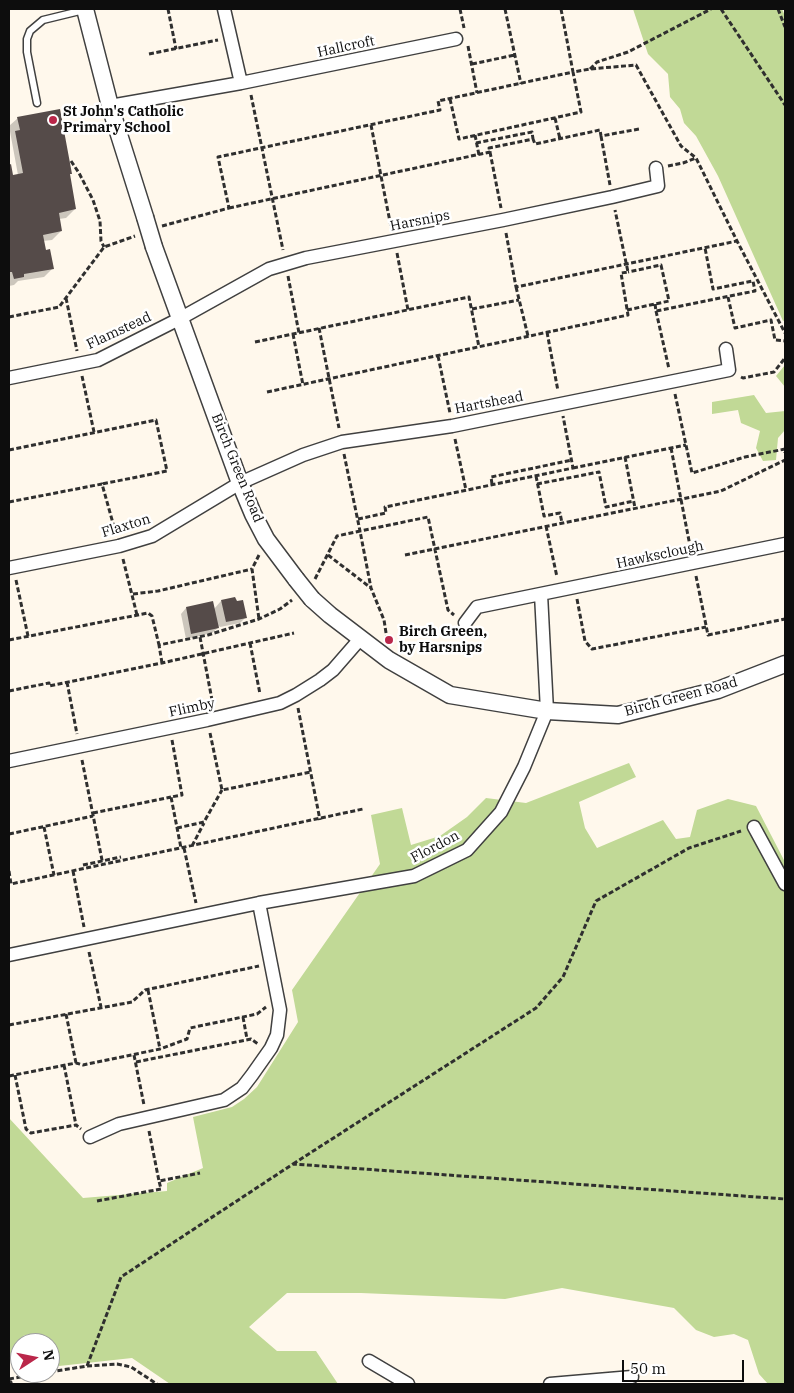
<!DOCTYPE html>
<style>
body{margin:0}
#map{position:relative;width:794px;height:1393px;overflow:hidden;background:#fff8ec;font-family:"IBM Plex Serif",serif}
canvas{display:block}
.frame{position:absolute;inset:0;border:10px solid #0d0d0d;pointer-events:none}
.north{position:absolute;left:10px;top:1333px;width:50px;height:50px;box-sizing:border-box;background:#fff;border:1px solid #9e9e9e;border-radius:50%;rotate:79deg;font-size:14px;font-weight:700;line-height:20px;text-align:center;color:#0d0d0d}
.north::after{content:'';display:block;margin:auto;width:18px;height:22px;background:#ba274a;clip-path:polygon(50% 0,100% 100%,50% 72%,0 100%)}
.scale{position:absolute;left:622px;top:1360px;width:122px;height:22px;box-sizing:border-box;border:2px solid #0d0d0d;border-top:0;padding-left:6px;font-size:15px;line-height:18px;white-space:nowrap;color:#0d0d0d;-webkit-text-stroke:4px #fff;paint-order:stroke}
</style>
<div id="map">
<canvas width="794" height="1393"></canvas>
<div class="frame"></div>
<div class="north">N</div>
<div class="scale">50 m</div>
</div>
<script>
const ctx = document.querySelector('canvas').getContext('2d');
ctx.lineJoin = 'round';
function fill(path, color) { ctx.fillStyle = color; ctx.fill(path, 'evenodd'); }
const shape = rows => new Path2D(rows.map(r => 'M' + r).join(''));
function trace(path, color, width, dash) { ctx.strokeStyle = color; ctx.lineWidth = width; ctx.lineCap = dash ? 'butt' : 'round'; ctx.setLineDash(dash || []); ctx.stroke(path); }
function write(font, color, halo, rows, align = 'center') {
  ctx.font = font + ' "IBM Plex Serif",serif'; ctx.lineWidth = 5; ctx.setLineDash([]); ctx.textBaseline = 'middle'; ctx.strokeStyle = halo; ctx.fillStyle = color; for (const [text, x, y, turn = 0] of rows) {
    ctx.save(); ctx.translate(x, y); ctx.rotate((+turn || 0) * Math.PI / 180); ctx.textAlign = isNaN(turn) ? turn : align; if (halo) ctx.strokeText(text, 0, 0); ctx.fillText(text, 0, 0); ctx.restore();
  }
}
fill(shape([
 [633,9,782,9,785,16,785,320,783,321,718,176,696,136,684,123,680,109,670,97,668,74,648,54],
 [785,365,785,387,776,376],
 [754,395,766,413,785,411,785,430,778,438,776,460,763,461,756,448,760,431,741,423,738,410,712,414,712,402],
 [629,763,636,777,579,802,585,828,597,848,663,820,676,839,690,837,697,810,728,799,756,806,785,862,785,1384,768,1384,759,1374,748,1340,734,1334,714,1337,696,1330,674,1308,562,1288,505,1299,361,1293,287,1293,249,1327,277,1351,316,1351,338,1384,170,1384,132,1358,50,1367,50,1343,20,1343,20,1370,19,1370,9,1355,9,1118,83,1198,167,1191,167,1183,203,1168,193,1117,232,1107,244,1099,257,1087,298,1022,292,990,380,864,371,815,402,808,411,845,440,836,467,817,486,798,526,803]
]), '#c1d996');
fill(shape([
 [18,118,71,173,69,175,75,209,66,218,59,219,61,231,52,240,43,241,45,252,53,268,44,277,18,281,14,285,9,286,9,166,12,176,18,175,9,126],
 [221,601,246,617,240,623,220,627,220,626,212,633,186,639,181,614,186,608,214,609]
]), '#0003');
fill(shape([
 [60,109,72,174,70,174,76,209,59,213,62,231,43,235,46,250,50,249,54,269,24,274,24,277,14,279,12,272,9,272,9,165,11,164,13,175,23,173,15,131,20,130,17,117],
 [235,597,237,601,243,600,247,618,226,622,221,600],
 [213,601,219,628,191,634,186,607]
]), '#554b49');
const service = shape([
 [37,103,27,52,27,39,30,31,43,20,84,10]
]);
const minor = shape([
 [224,9,241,83],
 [110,106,241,83,456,39],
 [9,378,98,360,181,318,269,269,306,258,503,220,612,197,658,186,656,168],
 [9,568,119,546,152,536,240,483,303,455,342,442,452,426,729,370,726,349],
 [465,623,477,607,785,544],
 [9,761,207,720,280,703,296,695,320,680,333,670,360,639],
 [754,827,785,884],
 [9,955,259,903,414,876,467,850,501,812,524,767,547,711,541,594],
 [90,1137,119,1124,224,1100,242,1088,252,1075,271,1048,277,1035,280,1010,259,903],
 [369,1361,408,1384],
 [550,1384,632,1377]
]);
const tertiary = shape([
 [85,9,110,106,145,217],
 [154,247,240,483,253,514,266,539,296,579],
 [312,599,330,615,389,660,450,695,547,711,618,715,718,690,785,664]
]);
trace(service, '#404040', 9);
trace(minor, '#404040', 15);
trace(tertiary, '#404040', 19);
trace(shape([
 [168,9,176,49],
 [460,9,464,28],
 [505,9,521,84],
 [561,9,573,72,590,69,636,65,681,146,696,158,737,241,785,333],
 [721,9,785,105],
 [778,9,785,27],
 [468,46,477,93],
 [149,54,218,40],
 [472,64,515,55],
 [590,69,597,62,628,52,711,9],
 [251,95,283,250],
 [555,118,560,139],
 [371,125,391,227],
 [475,135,479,155],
 [601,136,610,185],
 [476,143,532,132,533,139],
 [490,152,501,208],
 [71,161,79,173,93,200,100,221,101,241,104,247],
 [668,166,683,163,696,158],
 [229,208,490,152,489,148,533,139,535,144,600,130,601,136,639,129],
 [162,226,229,208,218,157,440,110,438,101,573,72,581,112,459,139,450,99],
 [506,233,516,287,737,241],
 [397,253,408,310],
 [288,276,299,333],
 [516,287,528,336],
 [728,297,735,328,771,320,775,340,785,341],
 [66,298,77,351],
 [655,304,656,311,755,291,753,281,713,289,705,248],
 [472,309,519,300],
 [627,310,669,301,661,265,628,272],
 [656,311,669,369],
 [9,317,59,307,104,247,135,236],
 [319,328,339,428],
 [547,332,558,391],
 [293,334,303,385],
 [255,342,469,297,479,347],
 [438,356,450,413],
 [82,376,94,432],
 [741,377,743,378,774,372,785,358],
 [267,392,628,315,621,273,628,272,615,210],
 [675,394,692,473,745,457,785,449,785,453],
 [455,439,466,490],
 [671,448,691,551],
 [9,450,156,420,167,471,102,484],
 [344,454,360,531,428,517,448,610,454,615],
 [625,457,635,508],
 [573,468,686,445],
 [536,476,544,516,560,513,562,523],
 [492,484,491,477,572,460],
 [537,484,599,472,606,507,634,501],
 [9,502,102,484,116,534],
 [358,519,386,513,385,507,573,468,563,416],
 [546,526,557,577],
 [259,555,252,569,259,619],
 [328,555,371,588],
 [405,555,721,491,785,460],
 [123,559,137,615],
 [696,576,708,635,785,619],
 [315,579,337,536,360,531,371,588,384,620,387,639],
 [16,580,28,636],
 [133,594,158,591,252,569],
 [577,599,585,641,592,649,706,627],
 [200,637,213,705],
 [9,640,148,613,152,616,159,645],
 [250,643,260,694],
 [162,663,159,645,208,635,259,619,280,609,292,600],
 [67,682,77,734],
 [9,691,49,683,49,686,162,663,294,633],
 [298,708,320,820],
 [210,733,222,790,311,772],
 [172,740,182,795,171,797,181,848],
 [82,760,103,865],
 [93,813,171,797],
 [44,827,54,875],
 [177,828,204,822,222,790],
 [9,834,93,816],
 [192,846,204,823],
 [184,848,196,903],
 [83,865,121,857],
 [9,871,11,884,363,809],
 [73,871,84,927],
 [89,952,101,1007],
 [148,990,160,1049],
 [66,1014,76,1063],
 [243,1017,247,1039],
 [9,1025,132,1002,145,990,259,966],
 [134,1055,144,1105],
 [136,1062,251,1039,258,1044],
 [64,1065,76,1125],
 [15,1075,26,1129,31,1133,76,1125,81,1129],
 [9,1076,76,1063,83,1065,160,1049,187,1039,190,1028,257,1014,266,1007],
 [149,1131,159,1181],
 [293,1164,536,1008,563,977,596,901,689,848,741,831],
 [97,1201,161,1189,159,1181,200,1173],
 [87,1366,121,1277,293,1164,785,1199],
 [50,1372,87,1366,117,1364,131,1367,157,1384],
 [9,1379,43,1373],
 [9,1379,12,1384]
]), '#2f2f2f', 3, [5, 2.5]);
trace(service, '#fff', 6);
trace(minor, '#fff', 12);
trace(tertiary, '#fff', 16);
const tertiaryBridge = shape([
 [145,217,154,247],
 [296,579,312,599]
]);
trace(tertiaryBridge, '#404040', 19, []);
trace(tertiaryBridge, '#fff', 16);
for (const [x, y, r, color] of [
 [53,120,5,"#ba274a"],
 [389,640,5,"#ba274a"]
]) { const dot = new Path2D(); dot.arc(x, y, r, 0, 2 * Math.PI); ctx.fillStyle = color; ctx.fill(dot); trace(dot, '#fff', 2); }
write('14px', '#0d0d0d', '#fff', [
 ["Hallcroft",346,47,-12],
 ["Harsnips",420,221,-11],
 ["Flamstead",119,331,-25],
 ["Hartshead",489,403,-11],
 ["Birch Green Road",237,468,68],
 ["Flaxton",126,526,-17],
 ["Hawksclough",660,555,-12],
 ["Birch Green Road",681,697,-15],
 ["Flimby",192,708,-12],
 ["Flordon",435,847,-28]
]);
write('bold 14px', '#0d0d0d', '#fff', [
 ["St John's Catholic",63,112],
 ["Primary School",63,128],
 ["Birch Green,",399,632],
 ["by Harsnips",399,648]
], 'left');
</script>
